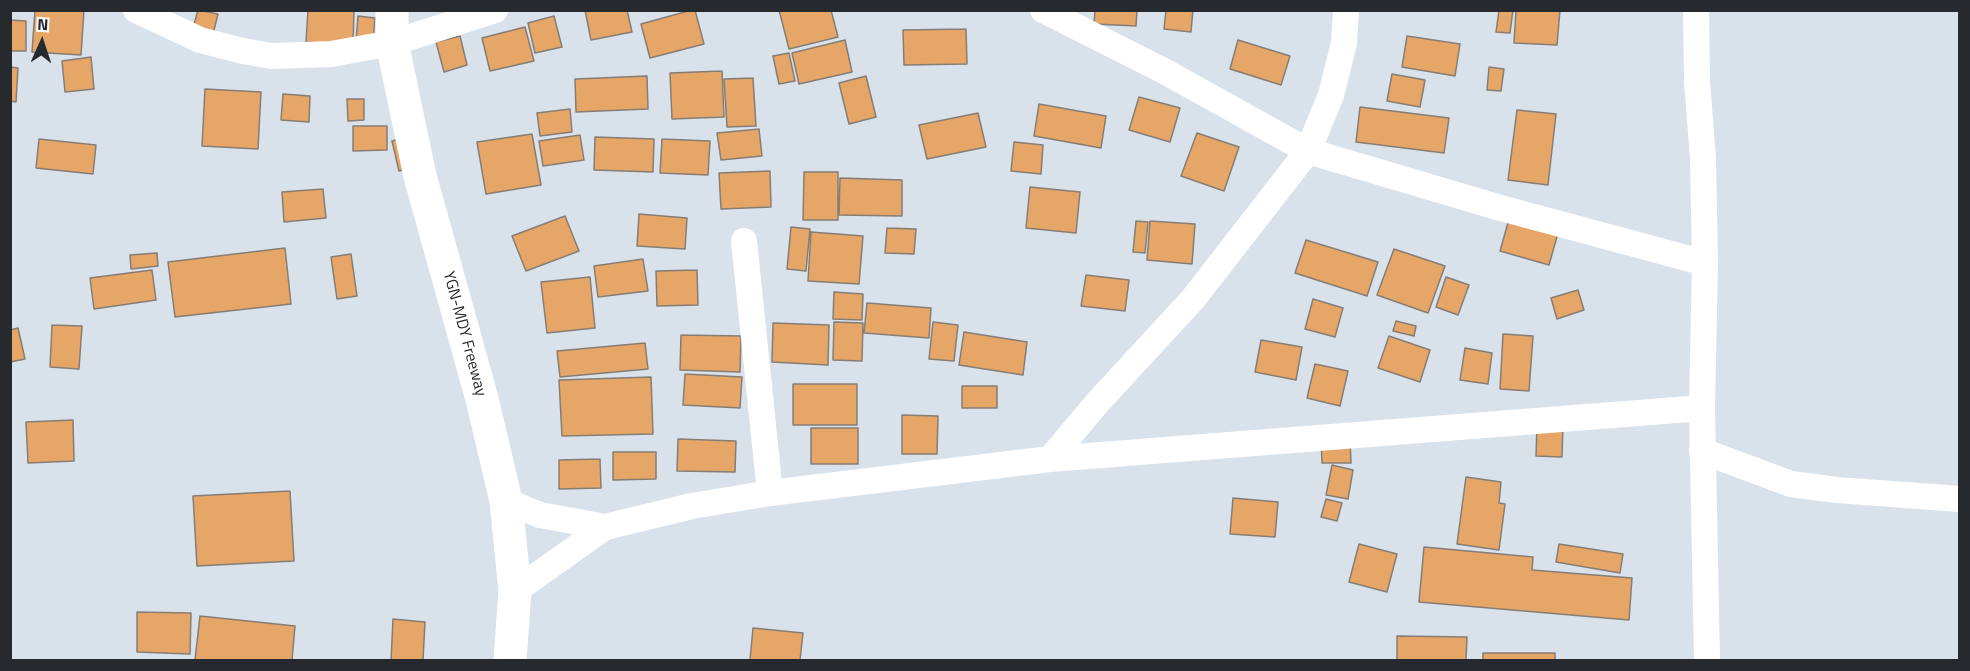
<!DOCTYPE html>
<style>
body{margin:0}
#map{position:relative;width:1970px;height:671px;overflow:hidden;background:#d9e1eb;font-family:"Titillium Web",sans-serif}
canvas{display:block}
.frame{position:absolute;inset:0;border:12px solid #26292d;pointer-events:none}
.north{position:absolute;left:12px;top:12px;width:60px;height:60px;-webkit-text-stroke:4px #fff;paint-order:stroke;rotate:3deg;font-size:16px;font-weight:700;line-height:24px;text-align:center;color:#26292d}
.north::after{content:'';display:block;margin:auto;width:21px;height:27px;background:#26292d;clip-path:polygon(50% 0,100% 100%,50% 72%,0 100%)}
</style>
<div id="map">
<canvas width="1970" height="671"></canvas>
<div class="frame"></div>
<div class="north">N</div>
</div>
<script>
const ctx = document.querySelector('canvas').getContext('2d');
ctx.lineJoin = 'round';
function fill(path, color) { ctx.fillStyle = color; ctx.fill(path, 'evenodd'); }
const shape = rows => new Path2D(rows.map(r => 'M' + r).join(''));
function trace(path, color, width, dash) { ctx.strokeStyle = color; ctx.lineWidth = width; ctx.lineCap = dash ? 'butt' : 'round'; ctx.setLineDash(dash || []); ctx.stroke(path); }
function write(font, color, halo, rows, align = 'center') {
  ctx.font = font + ' "Titillium Web",sans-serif'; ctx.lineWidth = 4.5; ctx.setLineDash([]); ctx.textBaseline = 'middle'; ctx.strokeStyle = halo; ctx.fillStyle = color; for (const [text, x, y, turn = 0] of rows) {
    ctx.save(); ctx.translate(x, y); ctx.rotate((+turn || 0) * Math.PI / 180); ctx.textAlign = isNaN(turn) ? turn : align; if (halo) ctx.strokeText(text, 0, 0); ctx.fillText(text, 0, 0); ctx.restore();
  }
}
const building = shape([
 [35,10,84,10,81,55,32,52,35,10],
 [198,10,218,14,213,34,193,28,198,10],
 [308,10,354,10,353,44,306,42,308,10],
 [585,10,627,10,632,32,591,40,585,10],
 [692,10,695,10,704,44,650,58,641,24,692,10],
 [779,10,831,10,838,37,789,49,779,10],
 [1095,10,1137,10,1136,26,1094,24,1095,10],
 [1166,10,1193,10,1191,32,1164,29,1166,10],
 [1499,10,1513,10,1510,33,1496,32,1499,10],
 [1516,10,1560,10,1557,45,1514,43,1516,10],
 [358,16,375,18,373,43,356,41,358,16],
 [554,16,562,47,535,53,528,23,554,16],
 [10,20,26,21,26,51,10,51,10,20],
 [525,27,534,61,490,71,482,38,525,27],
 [966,29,967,64,904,65,903,30,966,29],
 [460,36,467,65,444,72,436,42,460,36],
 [1407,36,1460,44,1455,76,1402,67,1407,36],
 [845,40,852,72,799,84,792,53,845,40],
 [1238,40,1290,56,1281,85,1230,69,1238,40],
 [789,53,795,81,779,84,773,56,789,53],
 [91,57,94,89,65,92,62,61,91,57],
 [10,67,18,68,16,102,10,101,10,67],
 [1489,67,1504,69,1501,91,1487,90,1489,67],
 [722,71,724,117,672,119,670,73,722,71],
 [1392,74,1425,80,1420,107,1387,101,1392,74],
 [647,76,648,109,576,112,575,79,647,76],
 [866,76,876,117,849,124,839,83,866,76],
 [753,78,756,126,727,127,724,79,753,78],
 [205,89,261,92,258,149,202,146,205,89],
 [283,94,310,96,309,122,281,120,283,94],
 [1139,97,1180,108,1170,142,1129,130,1139,97],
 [347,99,364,99,364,120,348,121,347,99],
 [1039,104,1106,116,1101,148,1034,136,1039,104],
 [1360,107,1449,118,1444,153,1356,142,1360,107],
 [570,109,572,132,540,136,537,113,570,109],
 [1517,110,1556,114,1548,185,1508,180,1517,110],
 [978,113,986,147,927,159,919,125,978,113],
 [353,126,387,126,387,150,353,151,353,126],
 [759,129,762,156,721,160,717,133,759,129],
 [1197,133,1239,147,1224,191,1181,176,1197,133],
 [532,134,541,185,486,194,477,142,532,134],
 [580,135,584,160,543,166,539,141,580,135],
 [407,137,414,167,399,171,392,141,407,137],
 [595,137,654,139,653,172,594,170,595,137],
 [39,139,96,145,93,174,36,168,39,139],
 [662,139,710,141,708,175,660,173,662,139],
 [1014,142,1043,145,1041,174,1011,171,1014,142],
 [770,171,771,207,721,209,719,173,770,171],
 [804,172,838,172,838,220,803,220,804,172],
 [840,178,902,180,902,216,839,215,840,178],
 [1030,187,1080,192,1076,233,1026,228,1030,187],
 [323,189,326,218,284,222,282,192,323,189],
 [639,214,687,218,685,249,637,246,639,214],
 [565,216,579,251,526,271,512,236,565,216],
 [1509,219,1558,233,1549,265,1500,251,1509,219],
 [1136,221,1148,222,1145,253,1133,252,1136,221],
 [1150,221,1195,224,1192,264,1147,260,1150,221],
 [791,227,810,229,806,271,787,269,791,227],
 [887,228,916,229,914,254,885,253,887,228],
 [811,232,863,236,859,284,808,281,811,232],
 [1306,240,1378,262,1367,296,1295,273,1306,240],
 [285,248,291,304,175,317,168,262,285,248],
 [1394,249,1445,266,1428,313,1377,295,1394,249],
 [157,253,158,266,131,269,130,255,157,253],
 [351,254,357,296,337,299,331,257,351,254],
 [643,259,648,291,598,297,594,266,643,259],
 [152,270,156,300,94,309,90,278,152,270],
 [697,270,698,305,657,306,656,271,697,270],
 [1086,275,1129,280,1125,311,1081,306,1086,275],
 [590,277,595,328,547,333,541,282,590,277],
 [1446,277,1469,285,1458,315,1436,307,1446,277],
 [1578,290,1584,310,1557,319,1551,298,1578,290],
 [834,292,863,294,862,320,833,319,834,292],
 [1313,299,1343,308,1335,337,1305,329,1313,299],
 [867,303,931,308,929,338,864,333,867,303],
 [1396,321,1416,326,1414,336,1393,331,1396,321],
 [834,322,863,323,862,361,833,360,834,322],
 [933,322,958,325,954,361,929,359,933,322],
 [773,323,829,325,828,365,772,362,773,323],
 [52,325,82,326,79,369,50,367,52,325],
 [18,328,25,359,10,362,10,330,18,328],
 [964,332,1027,342,1023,375,959,365,964,332],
 [1503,334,1533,336,1529,391,1500,389,1503,334],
 [681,335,741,336,740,372,680,370,681,335],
 [1389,336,1430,350,1420,382,1378,368,1389,336],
 [1261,340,1302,347,1296,380,1255,372,1261,340],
 [645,343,648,369,560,377,557,351,645,343],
 [1465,348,1492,353,1488,384,1460,380,1465,348],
 [1315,364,1348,371,1340,406,1307,398,1315,364],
 [685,374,742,377,740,408,683,405,685,374],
 [651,377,653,434,562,436,559,380,651,377],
 [793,384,857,384,857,425,793,425,793,384],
 [962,386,997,386,997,408,962,408,962,386],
 [902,415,938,416,937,454,902,454,902,415],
 [73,420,74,461,28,463,26,422,73,420],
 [1537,424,1563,425,1562,457,1536,456,1537,424],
 [811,428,858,428,858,464,811,464,811,428],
 [678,439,736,441,735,472,677,471,678,439],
 [1321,439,1350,439,1351,463,1322,463,1321,439],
 [613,452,656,452,656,479,613,480,613,452],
 [600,459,601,488,559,489,559,460,600,459],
 [1332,465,1353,470,1348,499,1326,495,1332,465],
 [1466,477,1501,482,1499,503,1505,504,1499,550,1457,544,1466,477],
 [290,491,294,561,197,566,193,496,290,491],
 [1233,498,1278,502,1275,537,1230,534,1233,498],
 [1326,499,1342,503,1337,521,1321,517,1326,499],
 [1359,544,1397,554,1387,592,1349,582,1359,544],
 [1559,544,1623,554,1620,573,1556,562,1559,544],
 [1424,547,1533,557,1532,570,1632,578,1629,620,1419,602,1424,547],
 [137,612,191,613,190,654,137,652,137,612],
 [200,616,295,626,292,660,195,660,200,616],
 [393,619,425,622,423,660,391,660,393,619],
 [753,628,803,633,800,660,750,660,753,628],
 [1397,636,1467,637,1466,660,1397,660,1397,636],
 [1483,653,1555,653,1555,660,1483,660,1483,653]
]);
fill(building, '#e5a668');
trace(building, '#867d75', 1.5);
trace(shape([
 [136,10,200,40,243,51,272,56,331,54,392,43,495,10],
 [1043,10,1164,71,1308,151,1497,207,1705,263],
 [1696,10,1697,82,1703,158,1705,263,1702,408,1707,660],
 [744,241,770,493],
 [1702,451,1791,484,1837,490,1960,499],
 [1050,459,1702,408],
 [506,501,540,515,605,527],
 [515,591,605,527,692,506,770,493,1050,459,1098,402,1193,299,1308,151,1331,95,1344,43,1346,10]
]), '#fff', 26);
trace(shape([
 [392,10,392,43,420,176,482,399,506,501,515,591,510,660]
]), '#fff', 33);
write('16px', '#26292d', '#fff', [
 ["YGN-MDY Freeway",464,334,75]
]);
</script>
